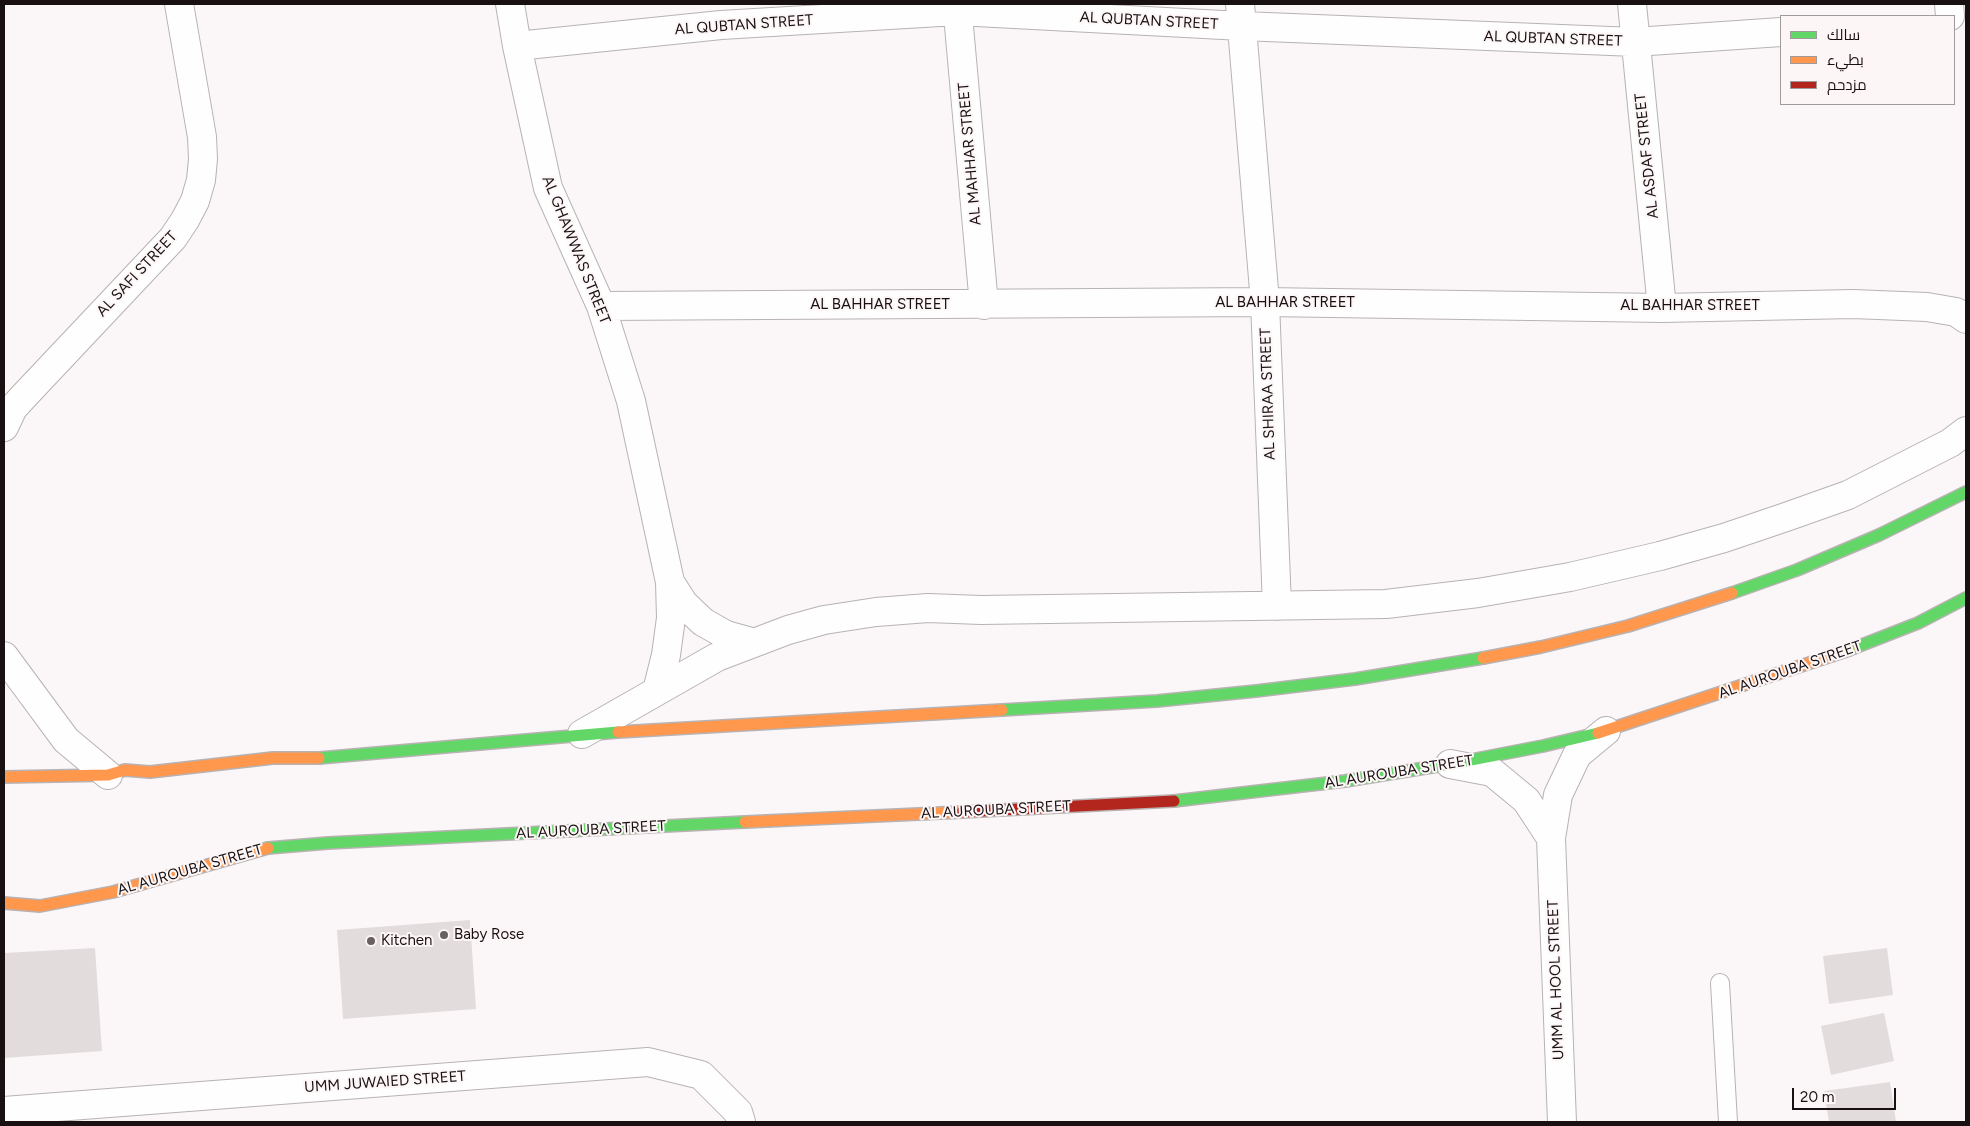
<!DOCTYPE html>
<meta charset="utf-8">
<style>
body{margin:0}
#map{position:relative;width:1970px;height:1126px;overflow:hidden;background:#fbf7f8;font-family:Figtree,Cairo,sans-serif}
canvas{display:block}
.frame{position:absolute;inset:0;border:5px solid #191011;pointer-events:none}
.legend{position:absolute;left:1780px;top:15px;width:175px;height:90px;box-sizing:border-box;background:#fcf6f7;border:1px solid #a19a9b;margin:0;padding:6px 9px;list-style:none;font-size:15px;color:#191011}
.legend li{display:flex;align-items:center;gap:10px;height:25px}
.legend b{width:25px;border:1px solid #a19a9b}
.scale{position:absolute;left:1792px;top:1088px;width:104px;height:22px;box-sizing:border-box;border:2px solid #191011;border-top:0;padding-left:6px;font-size:15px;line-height:18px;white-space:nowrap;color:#191011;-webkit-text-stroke:4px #fcf6f7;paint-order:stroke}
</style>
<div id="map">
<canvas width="1970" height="1126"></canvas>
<div class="frame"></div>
<ul class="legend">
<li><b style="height:6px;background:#63d668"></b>سالك</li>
<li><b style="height:6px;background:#ff974d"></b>بطيء</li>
<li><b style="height:6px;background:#b3261e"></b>مزدحم</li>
</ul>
<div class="scale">20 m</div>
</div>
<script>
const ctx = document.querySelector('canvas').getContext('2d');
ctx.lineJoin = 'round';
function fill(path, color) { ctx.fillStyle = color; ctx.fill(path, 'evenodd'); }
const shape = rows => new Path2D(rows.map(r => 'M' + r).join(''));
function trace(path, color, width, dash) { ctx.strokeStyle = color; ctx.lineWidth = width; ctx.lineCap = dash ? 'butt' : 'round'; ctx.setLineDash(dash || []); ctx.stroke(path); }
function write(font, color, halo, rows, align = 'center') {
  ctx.font = font + ' Figtree,sans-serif'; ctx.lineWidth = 4; ctx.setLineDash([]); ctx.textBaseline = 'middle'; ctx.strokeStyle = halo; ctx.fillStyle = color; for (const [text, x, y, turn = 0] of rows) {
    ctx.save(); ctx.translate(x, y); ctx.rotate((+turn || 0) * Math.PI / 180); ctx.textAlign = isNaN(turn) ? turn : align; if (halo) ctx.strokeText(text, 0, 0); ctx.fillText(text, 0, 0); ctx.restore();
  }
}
fill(shape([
 [470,920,476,1009,343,1019,337,930],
 [95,948,102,1051,4,1058,4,953],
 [1887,948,1893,995,1829,1004,1823,956],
 [1884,1013,1894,1061,1831,1075,1821,1026],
 [1890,1082,1896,1122,1829,1122,1824,1091]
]), '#e3dcdd');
const lane = shape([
 [1720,983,1728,1122]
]);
const street = shape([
 [510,4,517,46,548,188,601,306,631,401,670,582,671,618,666,655,657,691],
 [957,4,984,305],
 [1240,4,1265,302,1277,606],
 [1632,4,1662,308],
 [1949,4,1950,16],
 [517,46,721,25,957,11,1242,26,1635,42,1781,32],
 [601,306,1265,302,1662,308,1853,304,1927,307,1956,312,1966,319],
 [4,427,13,408,24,396,173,238,185,220,195,201,201,180,203,159,202,137,179,4],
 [670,582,684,604,703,622,726,635,751,642],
 [4,656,66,740,108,775],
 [582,734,717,657,788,630,824,620,876,612,928,608,981,610,1386,604,1478,593,1570,577,1660,556,1724,538,1786,517,1848,495,1950,443,1966,431],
 [1450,764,1492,772,1526,800,1551,838],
 [4,1111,648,1062,701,1075,738,1112,741,1122],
 [1562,1122,1551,838,1558,795,1577,755,1606,731]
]);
const fast = shape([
 [1732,593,1797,570,1879,535,1966,492],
 [1849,650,1918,623,1966,598],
 [1002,710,1157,701,1256,691,1355,679,1483,658],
 [319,758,618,732],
 [1174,801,1345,781,1450,764,1543,746,1598,733],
 [268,848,328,843,745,822]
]);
const slow = shape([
 [1483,658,1541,647,1628,626,1732,593],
 [618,732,1002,710],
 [1598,733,1849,650],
 [4,777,108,775,125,770,150,772,273,758,319,758],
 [745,822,962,812],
 [4,903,40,906,113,892,268,848]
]);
const jam = shape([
 [962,812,1174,801]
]);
trace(lane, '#b8b2b3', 20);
trace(street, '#b8b2b3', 30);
trace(fast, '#b8b2b3', 14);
trace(slow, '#b8b2b3', 14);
trace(jam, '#b8b2b3', 14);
trace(lane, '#fefefe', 18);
trace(street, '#fefefe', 28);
trace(fast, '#63d668', 11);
trace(slow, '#ff974d', 11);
trace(jam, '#b3261e', 11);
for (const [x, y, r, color] of [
 [444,935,5,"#686162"],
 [371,941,5,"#686162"]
]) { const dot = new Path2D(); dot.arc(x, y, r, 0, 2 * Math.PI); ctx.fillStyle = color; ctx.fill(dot); trace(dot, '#fcf6f7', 2); }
write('15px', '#191011', '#fcf6f7', [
 ["AL QUBTAN STREET",1149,21,3],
 ["AL QUBTAN STREET",744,25,-4],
 ["AL QUBTAN STREET",1553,39,2],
 ["AL MAHHAR STREET",970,154,-95],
 ["AL ASDAF STREET",1647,156,-96],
 ["AL GHAWWAS STREET",576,250,68],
 ["AL SAFI STREET",137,274,-47],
 ["AL BAHHAR STREET",1285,303],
 ["AL BAHHAR STREET",880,305],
 ["AL BAHHAR STREET",1690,306],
 ["AL SHIRAA STREET",1268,394,-92],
 ["AL AUROUBA STREET",1790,670,-19],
 ["AL AUROUBA STREET",1399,772,-9],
 ["AL AUROUBA STREET",996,810,-3],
 ["AL AUROUBA STREET",591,830,-3],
 ["AL AUROUBA STREET",190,870,-16],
 ["UMM AL HOOL STREET",1556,980,-92],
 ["UMM JUWAIED STREET",385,1082,-4]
]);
write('15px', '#191011', '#fcf6f7', [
 ["Baby Rose",454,935],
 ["Kitchen",381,941]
], 'left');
</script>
